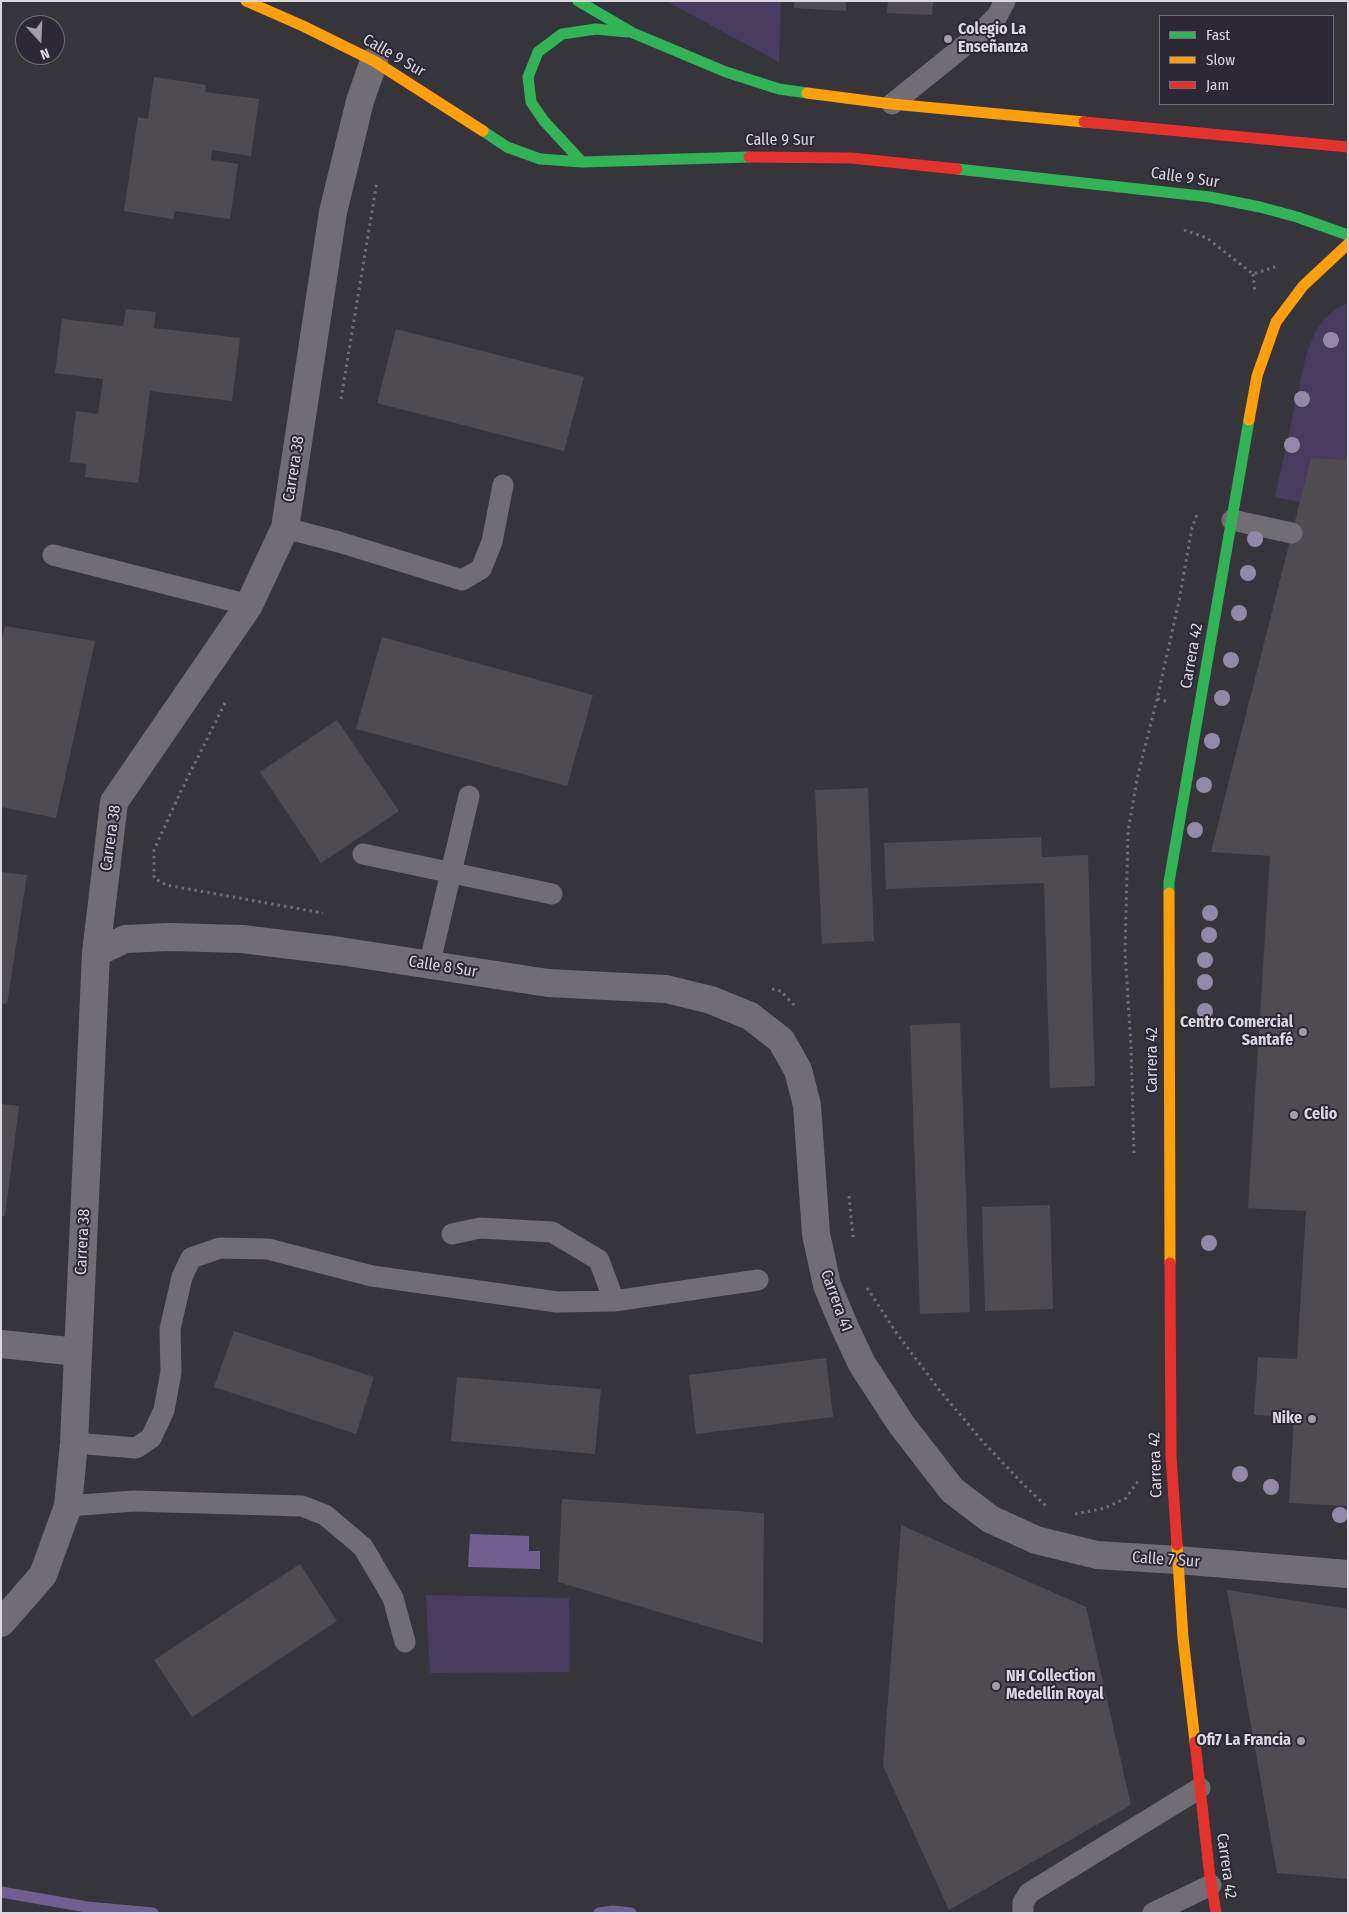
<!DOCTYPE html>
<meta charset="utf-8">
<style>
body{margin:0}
#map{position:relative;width:1349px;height:1914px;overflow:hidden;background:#37353c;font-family:"Fira Sans Condensed",sans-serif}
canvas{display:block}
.frame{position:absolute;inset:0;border:2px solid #dad7df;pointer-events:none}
.legend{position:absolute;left:1159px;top:15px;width:175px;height:90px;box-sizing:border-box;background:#2c2835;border:1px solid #726e79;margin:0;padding:6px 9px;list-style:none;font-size:15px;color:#dad7df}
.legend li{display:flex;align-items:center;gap:10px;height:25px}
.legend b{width:25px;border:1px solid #726e79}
.north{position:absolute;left:15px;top:15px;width:50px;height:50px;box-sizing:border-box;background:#2c2835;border:1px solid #726e79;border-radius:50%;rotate:160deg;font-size:14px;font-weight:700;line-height:20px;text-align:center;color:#dad7df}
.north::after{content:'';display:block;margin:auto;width:18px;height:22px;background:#a19ea6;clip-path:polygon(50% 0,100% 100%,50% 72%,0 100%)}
</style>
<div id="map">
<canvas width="1349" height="1914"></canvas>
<div class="frame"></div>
<ul class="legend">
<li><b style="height:6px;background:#30b455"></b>Fast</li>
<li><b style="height:6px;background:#ff9f0a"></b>Slow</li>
<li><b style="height:6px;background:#e5322d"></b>Jam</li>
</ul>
<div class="north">N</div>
</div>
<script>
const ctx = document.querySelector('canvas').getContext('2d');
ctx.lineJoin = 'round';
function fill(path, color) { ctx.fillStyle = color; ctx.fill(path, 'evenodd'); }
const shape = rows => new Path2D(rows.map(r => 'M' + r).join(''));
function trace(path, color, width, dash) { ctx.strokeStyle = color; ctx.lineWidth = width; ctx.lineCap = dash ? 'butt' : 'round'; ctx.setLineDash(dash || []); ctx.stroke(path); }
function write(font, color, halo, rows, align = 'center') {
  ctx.font = font + ' "Fira Sans Condensed",sans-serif'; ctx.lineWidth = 4; ctx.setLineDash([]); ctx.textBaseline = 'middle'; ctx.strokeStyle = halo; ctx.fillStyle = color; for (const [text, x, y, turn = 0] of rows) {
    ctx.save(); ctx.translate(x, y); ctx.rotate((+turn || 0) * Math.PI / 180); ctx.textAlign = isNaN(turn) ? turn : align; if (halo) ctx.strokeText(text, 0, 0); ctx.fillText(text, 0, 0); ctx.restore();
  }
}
fill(shape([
 [666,1,781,1,779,62],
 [1348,303,1348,460,1300,502,1275,497,1306,355,1315,332,1325,318,1336,309],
 [426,1595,569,1598,570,1672,430,1673]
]), '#473c5e');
fill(shape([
 [470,1534,529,1536,529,1551,540,1551,540,1569,468,1567]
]), '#706091');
trace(shape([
 [1,1892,87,1907,153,1913],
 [599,1913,613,1911,631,1913]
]), '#706091', 11);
fill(shape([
 [794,1,846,1,846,11,794,8],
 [888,1,933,1,932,15,887,13],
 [154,77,206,85,205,92,259,99,251,156,212,150,211,160,238,164,230,219,175,211,173,219,124,211,138,117,148,119],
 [126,309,156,312,154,328,240,338,232,401,150,391,138,483,85,477,86,464,70,462,76,411,98,414,103,379,55,373,62,319,123,326],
 [396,329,584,377,564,451,377,403],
 [1311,458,1348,460,1348,1506,1289,1503,1294,1417,1254,1415,1258,1357,1297,1359,1306,1211,1248,1208,1270,856,1211,852],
 [5,626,95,641,56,818,1,807,1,642],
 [382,637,593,695,567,786,356,729],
 [337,720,399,811,321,863,260,772],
 [868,788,874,941,822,944,815,790],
 [1041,837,1042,857,1088,855,1095,1086,1050,1088,1044,883,886,889,884,843],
 [1,872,27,875,7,1004,1,1003],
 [960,1023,970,1312,920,1314,910,1025],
 [1,1104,19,1106,5,1216,1,1216],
 [1050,1205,1053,1309,985,1311,982,1207],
 [234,1331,374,1377,356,1434,214,1387],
 [826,1358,833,1417,696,1434,689,1375],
 [457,1377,601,1389,595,1454,451,1441],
 [562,1499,764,1513,763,1643,558,1582],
 [901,1525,1086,1607,1131,1805,949,1910,883,1766],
 [300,1564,337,1621,192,1717,154,1660],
 [1227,1590,1348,1609,1348,1879,1277,1873]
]), '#4e4c51');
trace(shape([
 [1184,230,1207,238,1253,274,1275,267],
 [1253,274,1255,293],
 [341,399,377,181],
 [1166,701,1157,699,1179,601,1192,528,1197,514],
 [225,703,180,793,154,850,154,878,166,885,323,913],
 [772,989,781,991,794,1005],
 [1134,1153,1131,1046,1125,952,1128,832,1137,779,1157,699],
 [849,1196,853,1237],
 [867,1288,898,1335,940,1391,985,1444,1023,1484,1047,1507],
 [1075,1514,1105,1508,1126,1498,1139,1480]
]), '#716e75', 3, [2.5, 4]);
trace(shape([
 [892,104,979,34,997,16,1005,1],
 [1232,520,1292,533],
 [285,528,339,542,462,580,481,569,492,542,503,485],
 [53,555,249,605],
 [363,854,552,894],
 [429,966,469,796],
 [452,1234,480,1228,552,1232,599,1260,614,1301],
 [74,1443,136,1448,151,1438,164,1410,171,1372,170,1329,182,1277,191,1258,220,1248,268,1249,372,1276,557,1302,614,1301,758,1280],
 [68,1506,134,1501,302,1506,325,1515,363,1547,393,1598,405,1642],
 [1023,1913,1023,1903,1029,1893,1200,1788],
 [1153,1913,1211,1885]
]), '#706d75', 21);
trace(shape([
 [96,953,125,939,170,937,242,939,340,951,548,983,666,989,711,1000,750,1016,781,1040,798,1070,807,1105,816,1234,827,1285,845,1328,862,1364,901,1424,952,1490,990,1519,1036,1540,1097,1555,1177,1560,1348,1574],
 [1,1344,78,1352],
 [1,1623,43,1575,68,1506,74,1443,96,953,114,802,249,605,285,528,333,212,360,101,374,61]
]), '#706d75', 28);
trace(shape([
 [578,1,633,33,726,72,779,89,807,93],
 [483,131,507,147,540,159,582,162,749,157],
 [582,162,544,121,531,102,528,77,538,52,562,34,596,29,627,32],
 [957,169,1210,197,1260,207,1297,217,1348,235],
 [1169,893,1169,882,1249,420]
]), '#30b455', 11);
trace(shape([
 [246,1,303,26,374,61,483,131],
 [807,93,892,104,1084,122],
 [1249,420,1257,376,1276,322,1303,286,1348,244],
 [1169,893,1170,1263],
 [1177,1545,1183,1638,1195,1742]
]), '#ff9f0a', 11);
trace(shape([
 [1084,122,1348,147],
 [749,157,851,158,957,169],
 [1170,1263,1171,1456,1177,1545],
 [1195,1742,1209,1869,1216,1913]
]), '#e5322d', 11);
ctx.fillStyle = '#9289a6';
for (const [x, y] of [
 [1331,340],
 [1302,399],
 [1292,445],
 [1255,539],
 [1248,573],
 [1239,613],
 [1231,660],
 [1222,698],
 [1212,741],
 [1204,785],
 [1195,830],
 [1210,913],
 [1209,935],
 [1205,960],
 [1205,982],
 [1205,1011],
 [1209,1243],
 [1240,1474],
 [1271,1487],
 [1340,1515]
]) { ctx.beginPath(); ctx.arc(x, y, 8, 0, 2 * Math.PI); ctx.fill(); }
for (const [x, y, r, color] of [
 [948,39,5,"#a19ea6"],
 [1303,1032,5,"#a19ea6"],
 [1294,1115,5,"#a19ea6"],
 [1312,1419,5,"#a19ea6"],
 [996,1686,5,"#a19ea6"],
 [1301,1741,5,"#a19ea6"]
]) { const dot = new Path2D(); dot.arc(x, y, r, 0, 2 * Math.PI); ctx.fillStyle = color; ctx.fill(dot); trace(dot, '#2c2835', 2); }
write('bold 16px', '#dad7df', '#2c2835', [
 ["Colegio La",958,30],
 ["Enseñanza",958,48],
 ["Centro Comercial",1293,1023,"right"],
 ["Santafé",1293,1041,"right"],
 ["Celio",1304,1115],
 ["Nike",1302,1419,"right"],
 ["NH Collection",1006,1677],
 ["Medellín Royal",1006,1695],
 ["Ofi7 La Francia",1291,1741,"right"]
], 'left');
write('16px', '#dad7df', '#2c2835', [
 ["Calle 9 Sur",394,56,30],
 ["Calle 9 Sur",780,141],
 ["Calle 9 Sur",1185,178,8],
 ["Carrera 38",294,469,-81],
 ["Carrera 42",1192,656,-80],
 ["Carrera 38",111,838,-82],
 ["Calle 8 Sur",443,967,9],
 ["Carrera 42",1153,1060,-90],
 ["Carrera 38",83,1242,-87],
 ["Carrera 41",836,1301,70],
 ["Carrera 42",1156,1465,-92],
 ["Calle 7 Sur",1166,1560,4],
 ["Carrera 42",1226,1866,82]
]);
</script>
